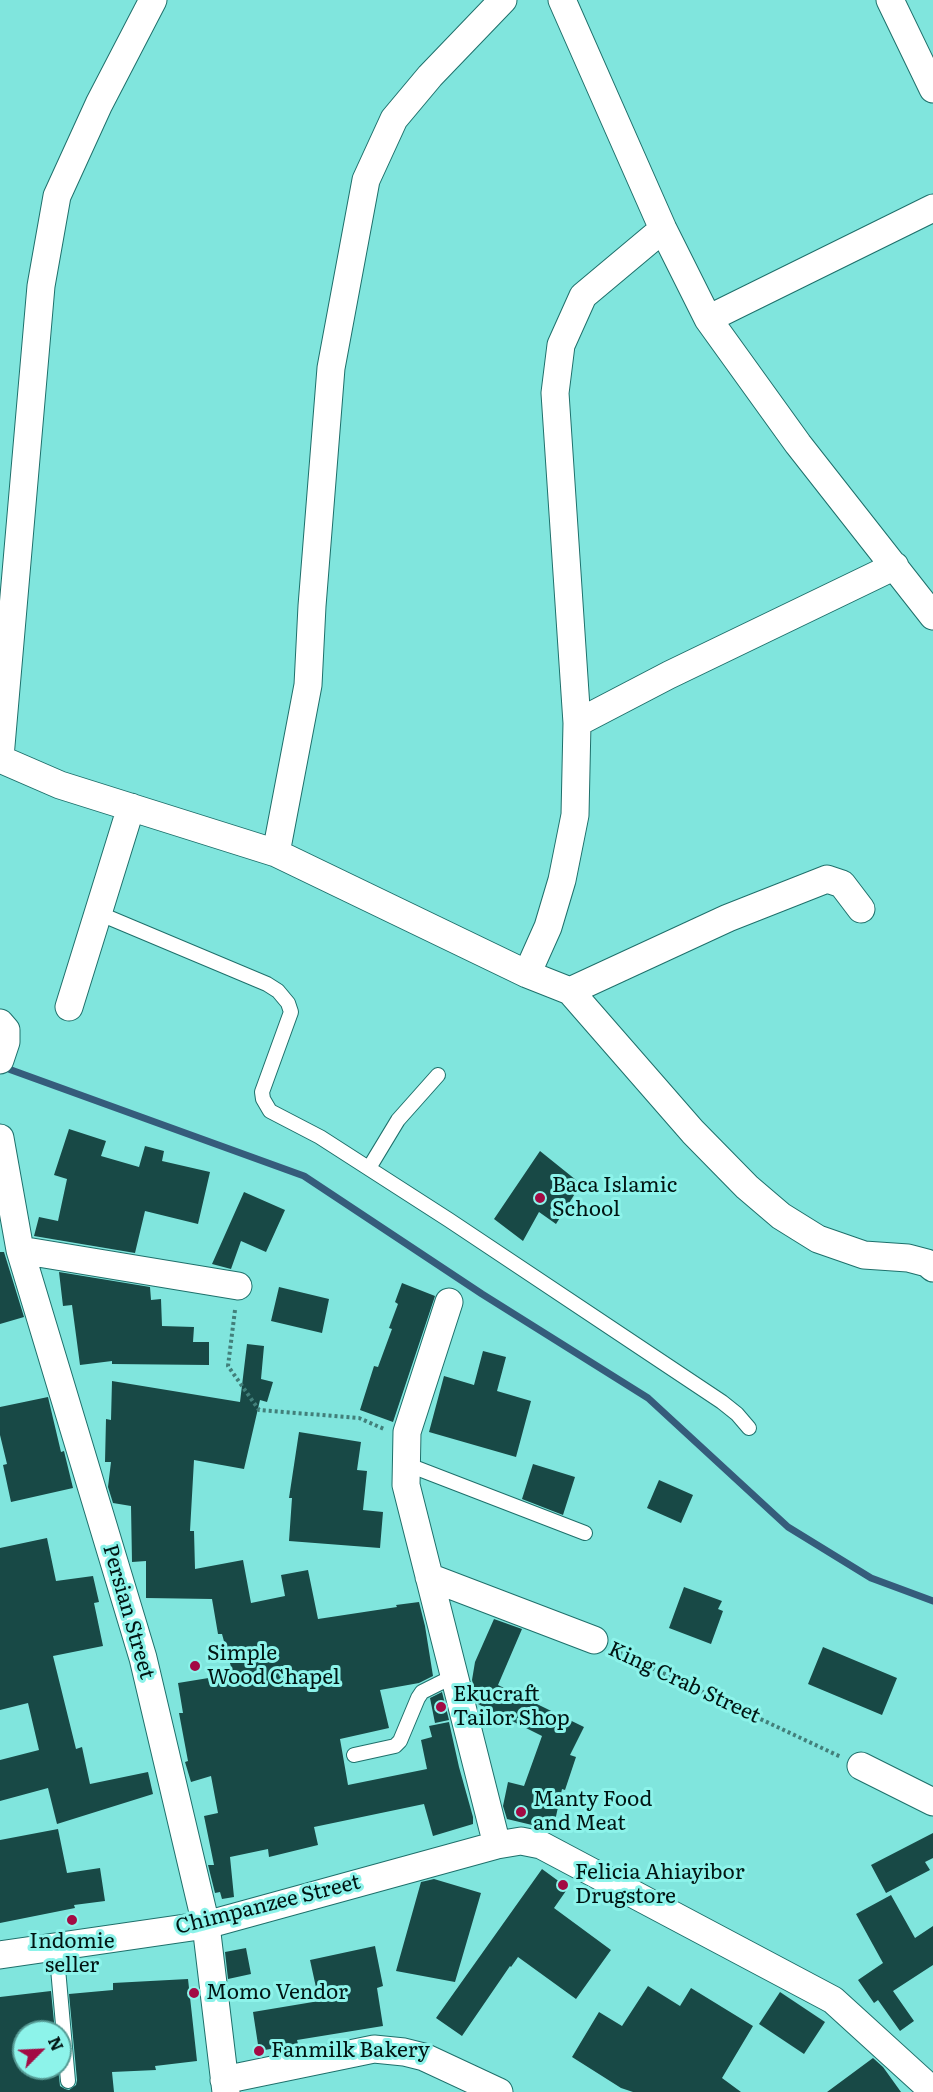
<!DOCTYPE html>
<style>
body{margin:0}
#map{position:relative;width:933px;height:2092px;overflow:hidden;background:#80e5dd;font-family:Literata,serif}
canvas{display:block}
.north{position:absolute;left:12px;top:2020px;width:60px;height:60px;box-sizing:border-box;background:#8df3ea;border:2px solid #559a94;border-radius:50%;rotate:66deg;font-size:16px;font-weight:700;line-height:24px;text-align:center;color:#011513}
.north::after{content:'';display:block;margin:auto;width:21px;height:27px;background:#a30a44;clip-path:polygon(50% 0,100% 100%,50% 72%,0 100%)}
</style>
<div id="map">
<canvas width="933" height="2092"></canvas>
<div class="north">N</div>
</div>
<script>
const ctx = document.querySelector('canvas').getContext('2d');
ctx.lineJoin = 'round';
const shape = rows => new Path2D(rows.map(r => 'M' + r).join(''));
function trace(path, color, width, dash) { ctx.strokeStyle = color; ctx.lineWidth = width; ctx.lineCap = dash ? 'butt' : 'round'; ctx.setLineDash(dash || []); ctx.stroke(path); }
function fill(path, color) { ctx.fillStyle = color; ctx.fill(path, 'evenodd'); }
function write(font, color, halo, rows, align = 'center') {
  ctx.font = font + ' Literata,serif'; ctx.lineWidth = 6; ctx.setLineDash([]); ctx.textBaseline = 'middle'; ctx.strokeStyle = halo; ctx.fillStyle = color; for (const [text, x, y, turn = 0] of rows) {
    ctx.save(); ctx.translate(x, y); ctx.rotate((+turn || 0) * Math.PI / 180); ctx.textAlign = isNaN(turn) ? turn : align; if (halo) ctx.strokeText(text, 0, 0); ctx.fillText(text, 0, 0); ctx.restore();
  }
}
trace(shape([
 [3,1067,304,1176,482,1294,648,1398,788,1527,871,1578,933,1601]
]), '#355c7b', 7);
fill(shape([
 [69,1129,106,1141,101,1156,139,1167,145,1146,164,1151,162,1161,210,1172,198,1224,145,1211,135,1253,34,1236,39,1217,58,1221,67,1179,54,1175],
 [540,1151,581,1184,556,1224,539,1212,523,1241,494,1219],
 [244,1192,285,1210,266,1252,241,1241,231,1269,212,1264],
 [0,1252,4,1252,24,1317,0,1324],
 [59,1272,150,1287,151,1300,161,1299,162,1326,194,1327,193,1342,209,1342,209,1365,112,1364,112,1361,80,1365,72,1305,63,1306],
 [402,1283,435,1296,393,1422,360,1410,374,1366,378,1367,392,1329,389,1328,398,1304,395,1302],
 [279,1287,329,1299,322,1333,271,1321],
 [247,1344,264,1346,261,1379,273,1382,267,1402,260,1400,244,1469,194,1460,190,1531,194,1531,195,1569,243,1560,251,1603,285,1596,281,1575,308,1570,318,1619,397,1607,396,1605,419,1602,425,1626,433,1676,419,1683,380,1690,389,1728,340,1739,348,1785,427,1769,421,1740,432,1737,429,1726,449,1722,459,1767,473,1817,473,1824,433,1836,424,1804,314,1827,318,1845,269,1857,268,1849,230,1857,234,1897,222,1899,220,1892,215,1893,208,1865,214,1865,204,1816,218,1813,211,1776,191,1782,185,1762,188,1761,179,1713,183,1713,178,1683,233,1674,222,1634,218,1634,212,1599,146,1598,146,1561,132,1562,131,1506,113,1503,108,1487,111,1462,105,1462,106,1419,111,1420,112,1381,240,1402],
 [483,1351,506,1357,497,1391,531,1401,516,1457,429,1432,444,1376,474,1385],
 [48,1397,61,1452,64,1451,73,1488,11,1502,3,1465,7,1464,0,1435,0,1407],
 [299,1432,361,1442,357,1470,367,1471,363,1510,383,1512,380,1548,289,1541,292,1498,289,1498],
 [533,1464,575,1477,563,1515,522,1499],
 [659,1480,693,1495,681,1523,647,1508],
 [47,1538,56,1581,93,1576,99,1602,94,1603,103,1646,53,1656,76,1749,82,1747,90,1784,148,1772,153,1794,57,1824,48,1788,0,1801,0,1760,39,1750,28,1703,0,1710,0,1548],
 [684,1587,722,1601,718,1609,723,1611,711,1644,669,1628],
 [494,1619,522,1629,498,1685,584,1727,570,1755,576,1757,565,1790,562,1789,553,1830,507,1819,503,1806,508,1782,524,1786,542,1736,478,1704,472,1680,475,1662],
 [823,1647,897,1678,882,1715,808,1684],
 [442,1692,449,1720,435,1723,430,1698],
 [58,1829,67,1873,100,1868,105,1901,74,1905,75,1908,0,1923,0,1840],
 [933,1833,933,1858,925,1862,930,1870,886,1893,871,1865],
 [542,1869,568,1888,554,1908,611,1950,576,1999,518,1957,511,1967,510,1966,462,2036,436,2018],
 [434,1879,481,1893,455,1982,396,1971,421,1882],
 [891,1895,915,1938,933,1926,933,1965,893,1991,914,2021,900,2031,878,2000,874,2003,858,1980,883,1963,856,1914],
 [375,1946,383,1986,377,1988,383,2026,297,2040,298,2044,259,2051,253,2012,319,2001,310,1960],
 [246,1948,251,1974,228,1979,225,1952],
 [188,1979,197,2061,155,2066,156,2070,112,2072,114,2092,0,2092,0,1997,51,1991,55,2032,24,2032,24,2068,58,2068,60,2086,65,2089,69,2090,76,2085,77,2080,69,1994,113,1990,113,1983],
 [648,1986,680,2006,691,1988,753,2026,722,2078,741,2092,633,2092,621,2088,572,2057,599,2012,622,2026],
 [780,1992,825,2022,804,2054,759,2024],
 [873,2058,883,2067,901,2092,827,2092]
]), '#184946');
const service = shape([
 [98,913,267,984,278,991,288,1003,291,1012,262,1092,263,1099,270,1111,320,1137,449,1220,722,1402,737,1414,749,1428],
 [369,1168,398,1120,438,1075],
 [406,1464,585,1533],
 [354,1755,395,1746,400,1741,418,1698,422,1692,454,1676],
 [56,1946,68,2081]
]);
const minor = shape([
 [562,0,663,229,708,319,798,444,933,616],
 [890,0,933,89],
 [708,319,933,208],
 [577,723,669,675,895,566],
 [0,757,41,286,57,196,99,104,153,0],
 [0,759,60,785,276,853,527,974,570,991,693,1132,747,1187,781,1216,818,1239,864,1255,908,1258,927,1263,933,1268],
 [276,853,308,685,312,606,331,368,366,180,394,119,430,76,503,0],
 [527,974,548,927,562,880,575,815,577,723,555,393,561,345,583,296,663,229],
 [570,991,728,918,827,879,842,884,861,909],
 [69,1007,131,807],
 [0,1023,6,1030,6,1042,0,1060],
 [0,1138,20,1250,143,1658,206,1925,226,2092],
 [20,1250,238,1286],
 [449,1302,407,1432,406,1485,497,1845],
 [429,1577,594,1640],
 [861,1766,933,1802],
 [0,1955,206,1925,497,1845,521,1841,541,1845,833,2000,933,2091],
 [224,2080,374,2049,404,2052,424,2057,499,2092]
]);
trace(service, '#1e706b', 16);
trace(minor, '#1e706b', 29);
trace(shape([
 [235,1310,228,1366,259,1410,359,1418,384,1429],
 [614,1650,841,1757]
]), '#427f7a', 4, [3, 3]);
trace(service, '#fff', 14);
trace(minor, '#fff', 27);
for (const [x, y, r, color] of [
 [540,1198,6,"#a30a44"],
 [195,1666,6,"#a30a44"],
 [441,1707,6,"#a30a44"],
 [521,1812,6,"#a30a44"],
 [563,1885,6,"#a30a44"],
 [72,1920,6,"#a30a44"],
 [194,1993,6,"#a30a44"],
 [259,2051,6,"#a30a44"]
]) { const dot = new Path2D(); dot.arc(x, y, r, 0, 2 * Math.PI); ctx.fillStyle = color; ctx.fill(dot); trace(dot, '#8df3ea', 2); }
write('21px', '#011513', '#8df3ea', [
 ["Baca Islamic",552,1186],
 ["School",552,1210],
 ["Simple",207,1654],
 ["Wood Chapel",207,1678],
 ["Ekucraft",453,1695],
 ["Tailor Shop",453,1719],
 ["Manty Food",533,1800],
 ["and Meat",533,1824],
 ["Felicia Ahiayibor",575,1873],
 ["Drugstore",575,1897],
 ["Indomie",72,1942,"center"],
 ["seller",72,1966,"center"],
 ["Momo Vendor",206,1993],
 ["Fanmilk Bakery",271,2051]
], 'left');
write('21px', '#011513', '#8df3ea', [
 ["Persian Street",128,1612,74],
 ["King Crab Street",684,1683,25],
 ["Chimpanzee Street",268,1905,-14]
]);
</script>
